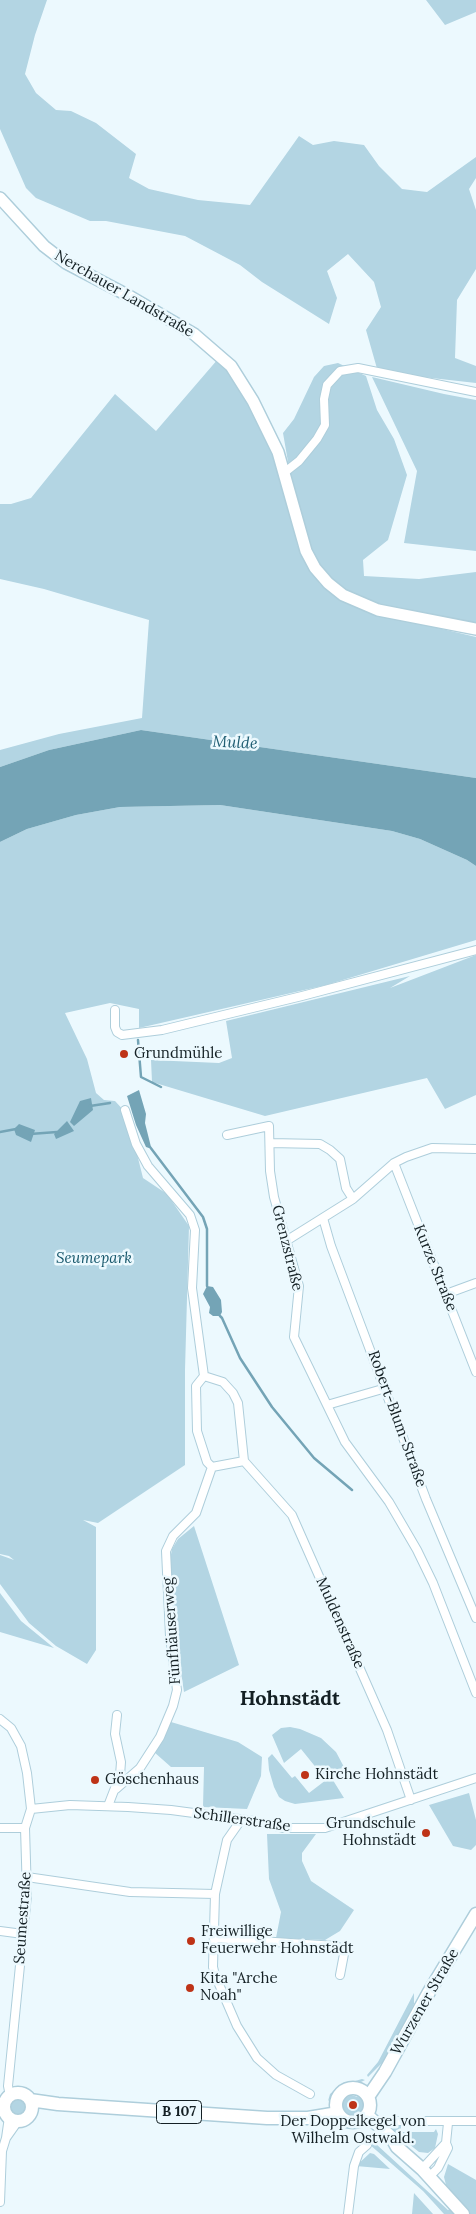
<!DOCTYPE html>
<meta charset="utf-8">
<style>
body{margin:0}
canvas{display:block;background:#ecf9fe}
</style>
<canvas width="476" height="2214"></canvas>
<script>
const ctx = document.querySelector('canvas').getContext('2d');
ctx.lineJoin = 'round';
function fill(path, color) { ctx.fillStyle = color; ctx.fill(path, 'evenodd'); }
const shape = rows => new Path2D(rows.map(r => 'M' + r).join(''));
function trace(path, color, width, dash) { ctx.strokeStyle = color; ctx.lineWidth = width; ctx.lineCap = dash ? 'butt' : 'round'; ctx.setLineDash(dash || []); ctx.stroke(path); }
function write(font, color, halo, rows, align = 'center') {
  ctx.font = font + ' Lora,serif'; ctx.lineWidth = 5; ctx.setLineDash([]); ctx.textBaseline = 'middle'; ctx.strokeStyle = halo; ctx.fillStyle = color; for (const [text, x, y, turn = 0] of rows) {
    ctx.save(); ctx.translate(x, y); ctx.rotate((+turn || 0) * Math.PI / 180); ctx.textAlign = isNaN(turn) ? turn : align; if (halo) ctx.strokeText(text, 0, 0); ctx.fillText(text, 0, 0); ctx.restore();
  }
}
fill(shape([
 [0,0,47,0,35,35,25,74,36,93,56,110,71,111,96,123,136,154,129,178,149,189,198,200,250,205,299,136,313,145,334,141,364,145,379,166,402,189,427,192,476,157,476,178,469,189,476,210,476,269,457,300,455,358,476,366,476,383,378,372,366,330,381,307,374,282,348,254,327,271,337,298,329,324,262,282,240,265,185,236,106,221,90,221,36,198,26,188,0,129],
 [426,0,476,0,476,12,445,25],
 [218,359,233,376,268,438,285,484,297,544,303,559,320,584,348,604,366,611,476,637,476,778,141,730,49,750,0,767,0,750,59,734,142,718,149,620,44,589,0,579,0,504,11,504,31,498,115,394,156,431],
 [338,363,366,376,377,410,394,439,407,475,388,540,363,560,364,576,419,579,476,572,476,624,365,602,348,595,320,571,297,514,283,433,294,419,314,377,324,366],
 [372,377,444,394,476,400,476,551,404,543,417,471],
 [220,805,392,831,420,839,467,860,476,866,476,940,326,985,139,1028,139,1009,110,1003,65,1013,87,1059,96,1093,104,1100,115,1101,127,1114,143,1178,167,1194,189,1226,185,1370,185,1465,98,1523,83,1520,96,1527,96,1650,87,1664,56,1646,29,1623,0,1584,0,1555,14,1560,9,1556,0,1554,0,842,27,829,76,815,120,807],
 [476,955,476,1095,445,1109,427,1078,265,1116,152,1082,151,1060,219,1063,232,1058,226,1021,410,976,390,988],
 [194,1526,239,1665,184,1692,179,1660,170,1560,172,1549,178,1539],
 [0,1593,21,1621,54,1648,0,1632],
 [171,1722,238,1742,262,1757,261,1776,247,1809,203,1807,204,1767,171,1767,154,1752],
 [290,1727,300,1729,321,1738,336,1752,344,1767,331,1777,344,1798,295,1804,285,1801,279,1797,274,1787,269,1770,268,1758,272,1754,292,1778,295,1776,309,1793,326,1780,301,1749,284,1763,272,1735,281,1728],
 [469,1793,476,1820,476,1845,471,1850,453,1846,429,1805],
 [267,1834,316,1834,302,1853,302,1861,311,1881,354,1910,340,1931,325,1940,276,1938,281,1912,269,1879],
 [414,1993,414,2004,388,2057,368,2077,367,2075,378,2062],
 [362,2079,365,2080,357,2084,347,2085,340,2089,328,2101,330,2094,341,2085],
 [351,2095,361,2098,364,2104,363,2111,355,2116,345,2113,342,2107,343,2100],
 [350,2100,357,2102,358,2106,356,2110,352,2111,348,2108,347,2104],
 '10 2107a8 8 0 1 1 16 0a8 8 0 1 1-16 0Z',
 [380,2118,390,2120,394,2124,401,2126,401,2132,434,2132,436,2129,438,2134,435,2148,428,2153,419,2152,379,2120],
 [364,2133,448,2210,450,2209,455,2214,444,2214,423,2191,369,2144,364,2136],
 [370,2153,374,2154,390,2169,356,2166],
 [448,2164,476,2180,476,2214,469,2214,446,2185,444,2177],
 [414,2193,433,2214,412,2214]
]), '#b3d5e3');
fill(shape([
 [141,730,476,778,476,866,467,860,420,839,392,831,220,805,120,807,76,815,27,829,0,842,0,767,49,750],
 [139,1090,146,1114,145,1123,151,1147,149,1148,146,1147,136,1125,127,1096],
 [91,1098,93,1110,74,1126,70,1122,80,1101],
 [67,1121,74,1131,56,1139,54,1134],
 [19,1124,35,1130,31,1142,16,1135,14,1129],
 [207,1286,213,1287,221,1300,222,1312,220,1316,213,1316,209,1313,210,1307,203,1294]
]), '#74a4b6');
trace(shape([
 [138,1040,141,1077,161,1087],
 [90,1106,110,1103],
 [0,1132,16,1129],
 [30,1134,57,1132],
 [150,1147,203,1217,207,1229,207,1286],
 [220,1316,222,1318,240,1358,272,1407,314,1458,352,1490]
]), '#74a4b6', 2.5);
const minor = shape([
 [285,472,299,461,317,439,325,425,324,399,327,385,340,371,358,368,476,392],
 [115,1010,115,1027,117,1032,122,1035,162,1030,302,996,476,950],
 [125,1110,136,1144,148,1166,190,1215,195,1230,192,1288,204,1376,196,1386,197,1431,207,1462,212,1467,244,1461,292,1515,387,1730,411,1800],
 [227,1135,269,1126,270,1171,274,1197,299,1286,294,1337,345,1442,389,1502,417,1550,433,1583,476,1693],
 [270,1143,320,1144,330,1150,340,1159,346,1188,353,1199],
 [394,1163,476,1372],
 [323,1218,331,1246,426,1499,476,1618],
 [286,1241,353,1199,394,1163,406,1157,432,1148,476,1149],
 [446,1294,476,1283],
 [204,1376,223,1382,233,1393,238,1403,244,1461],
 [327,1405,386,1388],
 [0,1719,11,1728,21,1746,27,1773,31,1809,25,1828,27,1895,8,2086,10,2096],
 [116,1789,140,1768,160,1737,173,1706,177,1690,170,1636,166,1551,173,1536,196,1513,212,1467],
 [108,1806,120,1775,121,1762,115,1734,117,1715],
 [31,1809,70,1805,128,1807,171,1810,254,1821,283,1828,325,1828,476,1778],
 [241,1820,227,1840,215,1894,213,1967,215,1975,237,2026,257,2058,276,2075,310,2094],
 [0,1828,25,1828],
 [27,1877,130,1892,215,1894],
 [0,1931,23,1934],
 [214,1938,336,1946,342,1949,344,1954,340,1975],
 [396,2121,476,2121],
 [6,2138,18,2121],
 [422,2169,446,2143],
 [429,2177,438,2168,448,2148,446,2143,448,2123],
 [0,2202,2,2151,6,2138,9,2117],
 [348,2214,354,2166,359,2152,367,2145]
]);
const secondary = shape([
 [0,198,44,246,66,263,129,296,194,334,231,366,253,401,278,452,306,551,315,568,328,583,343,595,378,610,476,629]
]);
const primary = shape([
 '336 2105a17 17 0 1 1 34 0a17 17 0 1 1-34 0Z',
 '4 2107a14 14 0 1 1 28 0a14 14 0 1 1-28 0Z',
 [368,2097,385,2072,429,1992,476,1914],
 [30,2100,58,2104,267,2118,308,2118,338,2113],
 [367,2115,392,2138,397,2147,422,2169,463,2214]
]);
trace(minor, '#aecedb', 10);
trace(secondary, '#aecedb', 14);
trace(primary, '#aecedb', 15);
trace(minor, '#fff', 8);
trace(secondary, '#fff', 11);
trace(primary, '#fff', 12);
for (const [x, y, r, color] of [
 [124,1054,5,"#be3317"],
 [305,1775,5,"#be3317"],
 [95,1780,5,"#be3317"],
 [426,1833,5,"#be3317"],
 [191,1941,5,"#be3317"],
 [190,1988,5,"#be3317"],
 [353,2105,5,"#be3317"]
]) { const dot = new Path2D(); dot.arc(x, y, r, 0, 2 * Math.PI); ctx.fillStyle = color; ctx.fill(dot); trace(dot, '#ecf9fe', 2); }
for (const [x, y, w] of [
 [179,2112,45]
]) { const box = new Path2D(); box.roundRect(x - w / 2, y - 11.5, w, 23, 4); ctx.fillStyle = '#ecf9fe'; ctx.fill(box); trace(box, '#142024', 1); }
write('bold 14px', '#142024', null, [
 ["B 107",179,2112]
]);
write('15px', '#142024', '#ecf9fe', [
 ["Nerchauer Landstraße",124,294,30],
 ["Grenzstraße",287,1248,76],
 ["Kurze Straße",435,1268,68],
 ["Robert-Blum-Straße",397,1419,70],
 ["Muldenstraße",340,1623,66],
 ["Fünfhäuserweg",172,1631,-94],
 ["Schillerstraße",242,1820,8],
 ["Seumestraße",23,1918,-86],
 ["Wurzener Straße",425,2002,-60]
]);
write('15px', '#142024', '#ecf9fe', [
 ["Grundmühle",134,1054],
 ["Kirche Hohnstädt",315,1775],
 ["Göschenhaus",105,1780],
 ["Grundschule",416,1824,"right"],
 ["Hohnstädt",416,1841,"right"],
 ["Freiwillige",201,1932],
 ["Feuerwehr Hohnstädt",201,1949],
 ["Kita \"Arche",200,1979],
 ["Noah\"",200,1996],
 ["Der Doppelkegel von",353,2122,"center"],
 ["Wilhelm Ostwald.",353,2139,"center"]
], 'left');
write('italic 15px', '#16576b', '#ecf9fe', [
 ["Seumepark",94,1259]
]);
write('italic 16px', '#205e73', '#ecf9fe', [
 ["Mulde",235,743,3]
]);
write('bold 20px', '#142024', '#ecf9fe', [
 ["Hohnstädt",290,1699]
]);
</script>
